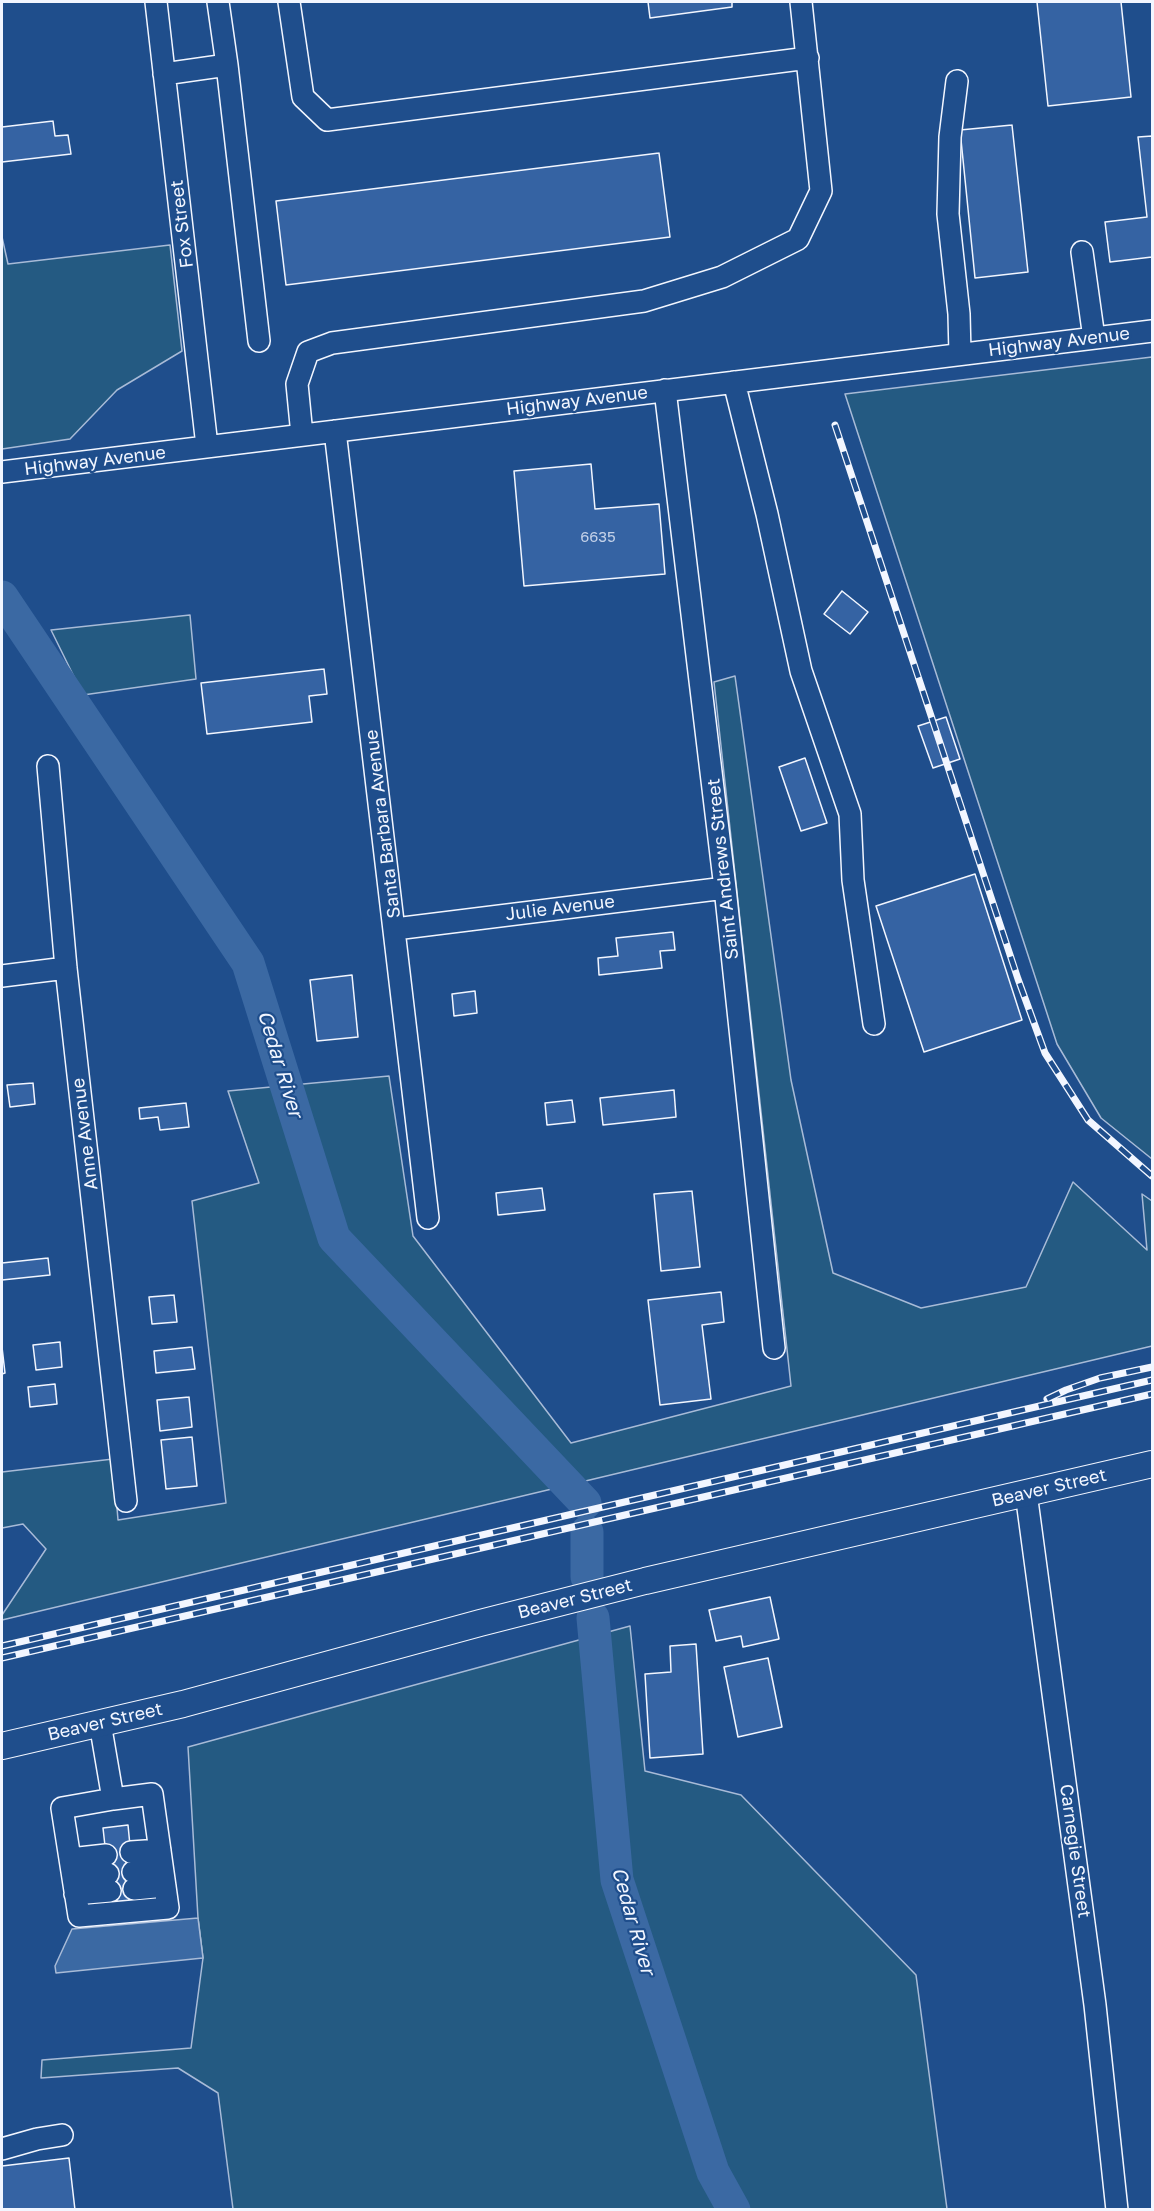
<!DOCTYPE html>
<style>
body{margin:0}
#map{position:relative;width:1154px;height:2211px;overflow:hidden;background:#1f4e8c;font-family:"Golos Text",sans-serif}
canvas{display:block}
.frame{position:absolute;inset:0;border:3px solid #f2f6ff;pointer-events:none}
</style>
<div id="map">
<canvas width="1154" height="2211"></canvas>
<div class="frame"></div>
</div>
<script>
const ctx = document.querySelector('canvas').getContext('2d');
ctx.lineJoin = 'round';
function fill(path, color) { ctx.fillStyle = color; ctx.fill(path, 'evenodd'); }
const shape = rows => new Path2D(rows.map(r => 'M' + r).join(''));
function trace(path, color, width, dash) { ctx.strokeStyle = color; ctx.lineWidth = width; ctx.lineCap = dash ? 'butt' : 'round'; ctx.setLineDash(dash || []); ctx.stroke(path); }
function write(font, color, halo, rows, align = 'center') {
  ctx.font = font + ' "Golos Text",sans-serif'; ctx.lineWidth = 4.5; ctx.setLineDash([]); ctx.textBaseline = 'middle'; ctx.strokeStyle = halo; ctx.fillStyle = color; for (const [text, x, y, turn = 0] of rows) {
    ctx.save(); ctx.translate(x, y); ctx.rotate((+turn || 0) * Math.PI / 180); ctx.textAlign = isNaN(turn) ? turn : align; if (halo) ctx.strokeText(text, 0, 0); ctx.fillText(text, 0, 0); ctx.restore();
  }
}
const green = shape([
 [2,237,8,264,170,245,182,351,117,390,70,439,2,449,2,237],
 [1152,357,1152,1159,1101,1118,1057,1044,845,394,1152,357],
 [190,615,196,679,83,695,51,630,190,615],
 [735,676,791,1080,833,1273,921,1308,1026,1287,1073,1182,1147,1250,1142,1194,1152,1201,1152,1346,2,1620,2,1615,46,1549,23,1524,2,1528,2,1472,113,1459,118,1520,226,1503,192,1201,259,1183,228,1091,389,1076,413,1236,571,1443,791,1386,714,682,735,676],
 [630,1626,645,1771,741,1795,916,1975,947,2209,233,2209,218,2093,178,2068,41,2078,42,2060,191,2048,203,1958,198,1918,188,1747,630,1626]
]);
fill(green, '#245a82');
trace(green, '#a8bbd7', 1.5);
const water = shape([
 [198,1918,203,1958,56,1973,55,1966,72,1929,198,1918]
]);
fill(water, '#3b69a3');
trace(water, '#a8bbd7', 1.5);
trace(shape([
 [2,597,248,963,334,1238,585,1503],
 [587,1532,587,1577],
 [593,1618,617,1880,713,2172,734,2210]
]), '#3b69a3', 33);
const building = shape([
 [648,2,732,2,732,7,650,18,648,2],
 [1037,2,1121,2,1131,97,1048,106,1037,2],
 [53,121,55,136,68,135,71,154,2,162,2,127,53,121],
 [1012,125,1028,272,975,278,960,130,1012,125],
 [1152,136,1152,257,1110,262,1105,222,1147,217,1138,137,1152,136],
 [659,153,670,237,286,285,276,201,659,153],
 [591,464,595,509,659,504,665,574,524,586,514,471,591,464],
 [842,591,868,612,850,634,824,614,842,591],
 [324,669,327,694,309,696,312,722,207,734,201,683,324,669],
 [946,717,960,759,933,768,918,726,946,717],
 [805,758,827,823,801,831,779,767,805,758],
 [975,874,1022,1020,924,1052,876,906,975,874],
 [673,932,675,950,660,951,662,968,599,975,598,958,618,956,616,938,673,932],
 [352,975,358,1037,317,1041,310,980,352,975],
 [475,991,477,1013,454,1016,452,994,475,991],
 [33,1083,35,1104,10,1107,7,1085,33,1083],
 [674,1090,676,1117,603,1125,600,1098,674,1090],
 [572,1100,575,1122,547,1125,545,1103,572,1100],
 [186,1103,189,1127,160,1130,158,1117,140,1119,139,1108,186,1103],
 [542,1188,545,1210,498,1215,496,1193,542,1188],
 [692,1191,700,1267,661,1271,654,1194,692,1191],
 [48,1258,50,1275,2,1280,2,1263,48,1258],
 [721,1292,724,1322,702,1325,711,1399,660,1405,648,1300,721,1292],
 [174,1295,177,1322,152,1324,149,1297,174,1295],
 [60,1342,62,1367,36,1370,33,1345,60,1342],
 [2,1347,5,1373,2,1374,2,1347],
 [192,1347,195,1369,156,1373,154,1351,192,1347],
 [55,1384,57,1404,30,1407,28,1387,55,1384],
 [189,1397,192,1427,160,1431,157,1400,189,1397],
 [192,1437,197,1486,166,1489,161,1440,192,1437],
 [770,1597,779,1639,743,1647,741,1636,716,1641,709,1610,770,1597],
 [696,1644,703,1754,650,1758,645,1674,671,1672,670,1646,696,1644],
 [768,1658,782,1727,738,1737,724,1667,768,1658],
 [128,1825,136,1907,112,1909,103,1828,128,1825],
 [69,2158,75,2210,2,2210,2,2166,69,2158]
]);
fill(building, '#3563a3');
trace(building, '#f2f6ff', 1.5);
const minor = shape([
 [156,2,207,446],
 [218,2,227,65],
 [289,2,303,97,327,120,808,58],
 [164,74,227,65,259,341],
 [957,81,950,137,948,214,959,314,960,354],
 [1082,252,1094,338],
 [734,382,767,514,801,671,850,814,853,880,874,1024],
 [665,390,725,888,774,1348],
 [335,431,428,1218],
 [302,435,297,384,308,352,332,343,644,301,722,277,798,239,821,191,801,2],
 [2,472,1152,331],
 [48,766,66,968,126,1501],
 [395,929,725,888],
 [2,976,66,968],
 [1026,1493,1095,2005,1117,2210],
 [100,1723,113,1799,62,1808,79,1916,168,1908,152,1794,113,1799],
 [131,1852,160,1850],
 [70,1859,106,1855],
 [133,1872,162,1868],
 [73,1878,108,1874],
 [134,1889,165,1886],
 [75,1894,110,1891],
 [2,2149,37,2139,62,2135]
]);
const major = shape([
 [2,1746,183,1704,480,1623,645,1581,1152,1464]
]);
trace(minor, '#f2f6ff', 24);
trace(major, '#f2f6ff', 28);
trace(minor, '#1f4e8c', 21);
trace(major, '#1f4e8c', 26);
const rail = shape([
 [835,425,1018,979,1045,1053,1088,1120,1152,1176],
 [1047,1399,1066,1390,1100,1378,1152,1367],
 [2,1646,1152,1380],
 [2,1658,1152,1394]
]);
trace(rail, '#f2f6ff', 7);
trace(rail, '#1f4e8c', 4.5, [14]);
write('15px', '#c3d1e8', null, [
 ["6635",598,537]
]);
write('18px', '#f2f6ff', '#1f4e8c', [
 ["Fox Street",182,224,-97],
 ["Highway Avenue",1059,342,-7],
 ["Highway Avenue",577,401,-7],
 ["Highway Avenue",95,461,-7],
 ["Santa Barbara Avenue",383,824,-97],
 ["Saint Andrews Street",723,869,-96],
 ["Julie Avenue",560,908,-7],
 ["Anne Avenue",85,1134,-97],
 ["Beaver Street",1049,1488,-13],
 ["Beaver Street",575,1599,-14],
 ["Beaver Street",105,1722,-13],
 ["Carnegie Street",1075,1851,82]
]);
write('italic 20px', '#f2f6ff', '#1f4e8c', [
 ["Cedar River",280,1064,73],
 ["Cedar River",633,1921,74]
]);
</script>
